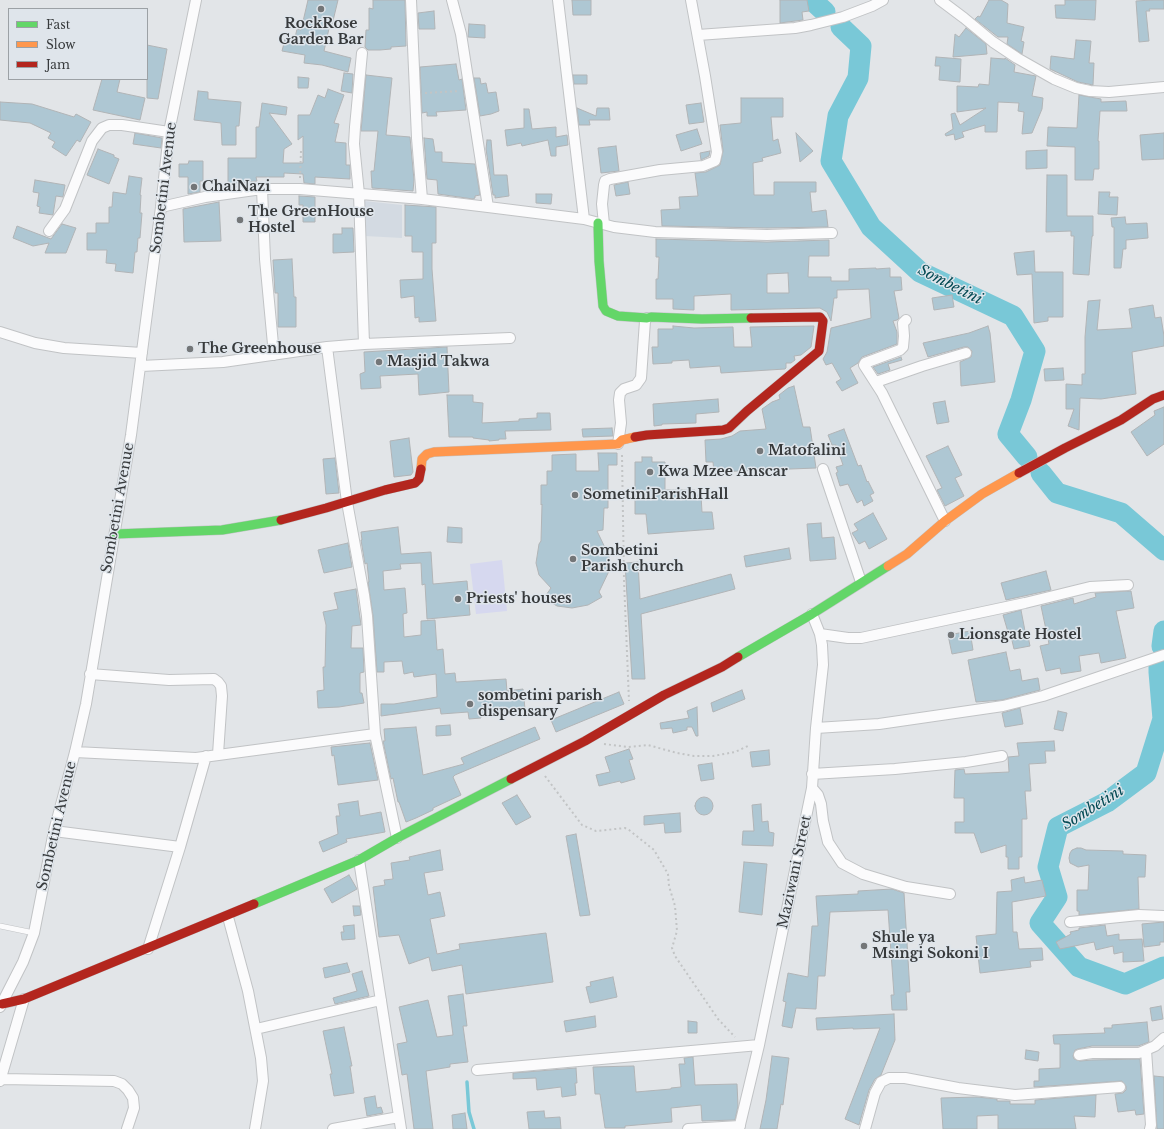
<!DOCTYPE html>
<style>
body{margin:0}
#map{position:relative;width:1164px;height:1129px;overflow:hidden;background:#e2e5e8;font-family:"Libre Baskerville",serif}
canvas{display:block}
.legend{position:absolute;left:8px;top:8px;width:140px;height:72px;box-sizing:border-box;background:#dfe5eb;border:1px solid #9ca1a5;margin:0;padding:5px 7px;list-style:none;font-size:12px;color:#373a3c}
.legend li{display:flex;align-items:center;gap:8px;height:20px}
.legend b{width:20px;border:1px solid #9ca1a5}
</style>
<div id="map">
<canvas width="1164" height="1129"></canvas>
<ul class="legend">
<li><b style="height:5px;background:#63d668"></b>Fast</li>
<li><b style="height:5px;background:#ff974d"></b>Slow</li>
<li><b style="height:5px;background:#b3261e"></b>Jam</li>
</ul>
</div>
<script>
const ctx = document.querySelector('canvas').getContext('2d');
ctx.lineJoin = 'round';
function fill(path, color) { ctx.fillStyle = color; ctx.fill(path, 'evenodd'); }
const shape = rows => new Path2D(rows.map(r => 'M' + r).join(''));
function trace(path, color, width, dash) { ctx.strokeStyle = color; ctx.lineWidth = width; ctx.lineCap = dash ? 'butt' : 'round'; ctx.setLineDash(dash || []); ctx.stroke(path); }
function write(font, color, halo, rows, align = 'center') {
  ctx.font = font + ' "Libre Baskerville",serif'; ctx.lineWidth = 3; ctx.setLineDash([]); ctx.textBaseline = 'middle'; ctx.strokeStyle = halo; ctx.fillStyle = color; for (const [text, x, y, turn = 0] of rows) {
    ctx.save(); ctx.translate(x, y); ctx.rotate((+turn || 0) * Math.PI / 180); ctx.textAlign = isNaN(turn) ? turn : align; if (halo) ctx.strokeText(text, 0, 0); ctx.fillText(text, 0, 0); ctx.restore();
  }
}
fill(shape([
 [364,201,402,205,402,238,365,236,363,232]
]), '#d3dae2');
fill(shape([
 [502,560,507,611,476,614,470,564]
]), '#d6d8ef');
trace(shape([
 [467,1082,469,1112,474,1129]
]), '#79c8d7', 3.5);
trace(shape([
 [812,0,825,12],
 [841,27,861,46,858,78,838,116,831,161,871,227,920,272,1013,316,1035,351,1021,400,1008,434,1027,457],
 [1041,473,1057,493,1121,513,1164,550],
 [1162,646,1164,631],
 [1159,666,1159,672,1163,719,1146,773,1107,802,1058,827,1048,867,1057,897,1040,923,1079,967,1125,984,1164,967]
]), '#79c8d7', 21);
const building = shape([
 [308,0,338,0,332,25,330,24,324,51,351,58,348,72,322,65,304,63,305,55,282,51,285,39,294,42,297,29,301,30,308,0],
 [373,0,405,0,406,46,391,47,391,49,380,50,368,50,365,47,366,30,369,30,369,8,373,9,373,0],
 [572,0,591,0,591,15,573,15,572,0],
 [780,0,807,0,809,11,802,12,803,20,780,23,780,0],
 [989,0,1001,0,1008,4,1007,23,1024,27,1021,41,1024,42,1022,54,1007,44,1008,37,998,37,975,19,978,16,980,17,989,0],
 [1065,0,1096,0,1095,20,1056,18,1055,5,1065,5,1065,0],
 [1152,0,1164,0,1164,9,1149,9,1150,11,1146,11,1149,41,1139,42,1136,1,1152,0],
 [434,11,435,29,419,29,418,13,434,11],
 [469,24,485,25,485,38,468,37,469,24],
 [966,28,986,44,987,54,953,57,955,34,959,37,966,28],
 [1076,40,1091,41,1089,63,1094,63,1093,85,1078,82,1050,69,1051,56,1074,59,1076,40],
 [147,45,167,49,158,99,147,98,147,45],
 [936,57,961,59,960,82,939,80,940,66,935,66,936,57],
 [991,58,1005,59,1005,58,1015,65,1014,72,1036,76,1032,96,1043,98,1042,109,1032,133,1022,134,1024,112,1018,111,1019,103,998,102,997,132,985,132,985,125,962,132,964,137,955,140,954,134,946,136,945,134,953,129,951,114,955,113,960,125,986,108,957,112,957,86,978,87,979,84,989,85,991,58],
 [456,64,459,80,462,79,466,110,436,112,437,116,427,116,427,112,422,113,420,67,456,64],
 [344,73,353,74,352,93,341,91,344,73],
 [366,75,392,78,386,135,410,137,414,180,413,191,372,188,371,171,374,171,378,131,361,131,366,75],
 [573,75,587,75,587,84,574,84,573,75],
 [298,77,309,78,308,88,298,88,298,77],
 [474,78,480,78,481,84,486,83,488,93,496,92,499,111,491,114,480,116,474,78],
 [102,79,120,79,117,92,145,98,140,120,93,110,102,79],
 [328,89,344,95,334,123,339,124,335,142,346,143,346,165,350,165,350,179,315,177,315,184,304,183,303,174,284,173,284,177,256,177,257,181,228,184,228,158,256,158,256,127,259,127,262,103,287,107,286,115,269,113,292,144,284,149,283,163,303,163,303,136,298,140,298,115,310,115,318,95,325,98,328,89],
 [198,91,208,92,208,99,241,102,239,126,236,126,236,145,222,145,221,123,194,120,198,91],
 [1079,95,1101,99,1101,102,1126,101,1127,111,1100,111,1098,141,1099,141,1099,169,1094,169,1093,180,1075,180,1075,147,1047,146,1048,127,1077,128,1079,95],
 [741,98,783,98,783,117,771,117,773,141,778,139,781,153,762,158,763,161,753,163,754,195,774,195,774,182,816,182,816,192,810,192,812,212,826,210,828,227,767,228,662,226,661,210,680,209,679,197,698,196,695,173,706,172,720,165,723,151,720,125,741,123,741,98],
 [0,102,32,104,74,117,76,114,91,122,80,142,77,140,66,156,52,147,55,142,48,138,51,133,30,123,0,120,0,102],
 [701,103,704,122,689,124,686,105,701,103],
 [577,108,596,116,597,108,609,108,610,120,589,120,590,125,579,125,577,108],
 [524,109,529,109,532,129,556,127,556,137,567,135,568,145,556,147,556,156,551,156,548,140,522,146,521,143,507,146,505,130,524,128,524,109],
 [697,129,702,144,681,151,676,135,697,129],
 [135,133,162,138,161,148,133,144,135,133],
 [796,133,813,151,800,162,796,133],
 [1164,133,1164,159,1142,160,1140,135,1164,133],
 [424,138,433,139,435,152,442,152,442,162,475,164,480,195,475,196,475,198,473,199,438,194,437,180,427,179,424,138],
 [487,140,491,140,494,175,507,175,509,196,495,198,495,195,493,195,486,149,487,140],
 [616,146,619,171,601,173,598,148,616,146],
 [98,149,114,155,114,157,119,159,109,184,87,175,98,149],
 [1047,150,1047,168,1026,169,1026,151,1047,150],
 [710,151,709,156,701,160,700,153,710,151],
 [189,161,203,161,203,181,200,181,200,192,188,194,188,177,179,177,179,164,188,164,189,161],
 [1047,175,1067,175,1067,216,1093,216,1093,236,1092,236,1089,275,1073,274,1074,236,1071,236,1071,231,1046,232,1047,175],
 [129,176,142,178,140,195,141,195,140,213,142,213,140,238,138,238,137,252,135,252,133,273,115,271,116,264,106,263,107,250,87,250,87,233,96,233,96,223,109,223,109,207,112,207,113,192,126,194,129,176],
 [35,180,65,185,63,197,56,196,53,215,39,213,40,207,37,206,39,193,33,192,35,180],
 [628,182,630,194,616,196,614,185,628,182],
 [1099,192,1110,192,1109,197,1118,197,1117,215,1098,214,1099,192],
 [536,194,552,194,551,204,536,203,536,194],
 [299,196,315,197,315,222,303,222,303,205,299,205,299,196],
 [219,202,221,241,184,242,183,209,219,202],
 [405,205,436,207,436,243,432,243,432,269,436,321,419,322,419,317,415,318,414,296,401,298,400,280,423,279,423,252,412,252,412,236,405,236,405,205],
 [1125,217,1126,224,1147,223,1148,238,1126,240,1126,249,1123,249,1121,268,1114,268,1114,227,1112,227,1111,218,1125,217],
 [62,224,76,228,66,253,45,253,49,243,33,246,13,238,17,226,51,239,62,224],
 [342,228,353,228,354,252,333,253,333,234,342,234,342,228],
 [656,239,767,242,829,240,829,256,809,256,808,277,831,277,831,281,849,281,849,269,876,268,876,269,890,268,890,277,901,277,902,290,894,291,899,318,897,320,893,321,897,332,897,344,862,357,858,363,850,368,858,383,842,391,836,382,841,379,832,363,826,365,823,359,827,352,831,328,871,318,869,289,837,290,837,298,834,298,831,321,827,312,820,308,731,310,731,294,694,296,694,310,673,309,673,299,656,299,656,279,658,279,659,257,656,257,656,239],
 [788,273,789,293,767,293,767,274,788,273],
 [1034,251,1035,272,1063,272,1063,317,1048,317,1048,321,1034,323,1032,274,1017,275,1014,253,1034,251],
 [292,259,294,297,296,297,296,327,278,327,278,293,275,293,273,260,292,259],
 [952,295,954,307,934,310,932,298,952,295],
 [1100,300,1097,330,1132,328,1129,309,1153,305,1155,318,1161,317,1164,336,1164,346,1132,352,1136,394,1101,399,1080,398,1079,430,1068,426,1074,409,1066,409,1066,384,1082,385,1082,374,1085,374,1085,337,1088,301,1100,300],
 [673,326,694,328,733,327,734,347,752,347,750,327,814,326,811,347,801,355,794,356,795,360,791,363,786,363,786,368,785,369,721,373,720,366,690,368,689,360,672,361,672,363,653,364,652,347,658,347,658,329,673,329,673,326],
 [988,326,990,333,995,382,961,386,960,362,971,357,972,351,968,347,964,347,928,357,923,343,969,333,988,326],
 [447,347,449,392,419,395,418,374,380,376,381,388,361,389,360,374,365,372,364,352,447,347],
 [901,357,902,360,888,364,890,370,878,374,873,367,901,357],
 [1063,368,1064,380,1045,381,1044,369,1063,368],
 [794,386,803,427,810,427,816,468,714,472,713,462,706,462,705,440,721,439,732,436,740,431,766,429,762,409,772,402,780,399,779,395,788,388,794,386],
 [447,395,473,395,473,402,483,403,482,423,519,421,519,419,537,418,537,413,550,413,551,430,505,431,506,439,499,439,499,440,489,441,489,440,473,438,473,437,449,437,447,395],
 [718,399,719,412,696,414,696,423,662,424,662,425,654,426,653,404,718,399],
 [945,401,949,422,937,424,933,403,945,401],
 [1164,407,1164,444,1147,456,1131,432,1155,415,1154,411,1164,407],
 [612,428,613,436,583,437,582,429,612,428],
 [844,429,858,466,861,465,867,482,868,481,874,493,870,495,873,501,864,506,862,500,857,503,848,484,840,486,836,473,838,472,836,467,843,465,836,445,832,445,828,435,844,429],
 [409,438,413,472,411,475,394,477,390,441,409,438],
 [948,446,962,475,955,478,964,496,945,506,937,490,942,488,926,456,948,446],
 [598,453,617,453,617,465,608,465,608,508,604,508,603,530,597,531,609,556,610,569,599,592,602,597,588,605,572,608,557,606,544,598,551,588,539,575,536,563,539,544,541,541,542,504,541,505,541,485,547,485,547,471,552,471,552,455,576,454,576,471,599,471,598,453],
 [642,457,652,457,652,462,665,462,665,490,695,490,695,495,701,495,702,512,712,512,714,529,648,534,646,514,635,514,635,462,642,462,642,457],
 [335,458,339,493,326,494,323,459,335,458],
 [873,513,887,539,869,549,865,541,859,544,852,533,858,530,854,524,873,513],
 [821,523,822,538,834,537,836,559,810,561,807,524,821,523],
 [398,527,401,554,431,552,433,584,467,581,470,615,427,619,425,584,422,585,421,563,400,564,401,569,383,571,384,590,405,588,407,613,403,614,404,637,421,635,421,621,435,620,437,650,443,649,445,674,455,673,456,682,506,679,507,691,523,689,525,709,481,713,481,718,469,719,468,712,441,714,440,708,381,716,381,704,394,704,437,697,436,674,414,677,413,672,404,674,402,661,384,662,384,672,377,672,373,616,368,582,369,582,367,563,365,564,361,540,362,540,361,532,398,527],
 [448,527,462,528,462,543,447,542,448,527],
 [348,543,352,567,324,573,318,550,348,543],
 [789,548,791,559,746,567,744,556,789,548],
 [638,562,640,599,731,574,735,589,641,614,645,679,632,679,625,563,638,562],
 [1046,571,1051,590,1006,600,1001,583,1046,571],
 [356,589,361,625,352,626,351,648,363,648,364,672,360,673,360,693,362,693,364,703,339,707,318,708,317,691,324,690,323,667,325,667,326,625,323,612,338,609,334,593,356,589],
 [1128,591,1131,591,1134,608,1116,611,1126,658,1101,663,1099,653,1079,656,1081,671,1061,674,1060,668,1046,671,1040,646,1049,644,1041,606,1073,598,1074,604,1096,597,1095,593,1128,591],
 [1021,610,1025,631,1027,631,1030,646,1014,649,1010,632,1008,632,1003,615,1021,610],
 [970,631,973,650,952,654,948,635,970,631],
 [1006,652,1010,671,1020,669,1022,681,1038,678,1040,690,1002,700,976,702,968,660,1006,652],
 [742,690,745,699,713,712,711,703,742,690],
 [619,692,624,704,556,732,551,720,619,692],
 [697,707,698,736,696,736,692,727,687,727,687,730,673,733,672,728,661,729,660,723,689,718,687,711,697,707],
 [1020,708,1023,724,1005,727,1002,713,1020,708],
 [1058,711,1067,713,1063,731,1054,729,1058,711],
 [450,725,451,735,436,736,436,726,450,725],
 [416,727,423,775,464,764,461,758,535,727,540,739,455,775,453,777,461,795,433,808,433,810,416,818,406,822,399,802,398,802,393,778,391,779,383,741,385,741,384,729,416,727],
 [1054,741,1055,751,1045,751,1046,763,1029,764,1031,791,1025,791,1027,819,1022,819,1022,857,1019,857,1019,869,1008,869,1008,857,1006,857,1006,845,981,853,974,833,955,833,955,822,964,822,964,798,954,798,955,770,964,769,965,774,1009,772,1008,757,1019,756,1017,743,1054,741],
 [370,743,378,780,338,785,334,755,332,756,331,747,370,743],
 [629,749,633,759,629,760,635,779,621,783,620,781,599,786,596,775,610,772,605,757,629,749],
 [769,750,770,765,752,767,750,752,769,750],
 [712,763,714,779,701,781,698,765,712,763],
 [517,795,531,817,516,825,502,803,517,795],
 '695 806a9 9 0 1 1 18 0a9 9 0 1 1-18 0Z',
 [358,801,360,816,381,812,385,832,346,839,347,842,323,852,319,842,338,834,336,816,340,816,338,804,358,801],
 [761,804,762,822,768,821,769,832,774,833,773,846,742,845,743,831,754,831,752,805,761,804],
 [680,813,681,832,665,833,664,823,644,825,644,816,680,813],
 [576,834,590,915,580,916,566,836,576,834],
 [1077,848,1081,848,1086,850,1123,851,1123,854,1146,855,1145,877,1138,877,1139,909,1079,915,1079,911,1077,911,1077,890,1088,890,1089,865,1078,867,1070,863,1069,858,1070,853,1072,850,1077,848],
 [440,850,443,870,424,873,428,895,440,892,445,916,430,919,437,954,460,949,459,944,546,933,553,982,466,994,462,965,432,971,429,957,409,964,399,935,379,937,373,887,385,885,384,880,393,879,391,863,410,860,409,857,440,850],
 [744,862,767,864,762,915,739,912,744,862],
 [349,875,357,889,332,903,324,889,349,875],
 [1024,877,1025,883,1042,880,1046,896,1012,902,1013,932,1017,932,1019,949,1042,948,1043,960,1030,961,1031,967,980,973,976,936,996,934,997,892,1012,891,1011,880,1024,877],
 [892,889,904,893,910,992,906,992,907,1010,892,1010,891,995,894,995,888,910,830,912,825,976,818,976,816,1009,796,1008,792,1028,782,1026,786,1002,783,1001,788,973,808,977,812,926,818,926,816,896,858,894,858,891,892,889],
 [353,906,360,906,361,915,354,916,353,906],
 [1164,922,1164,942,1160,942,1160,945,1144,947,1142,924,1164,922],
 [354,925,355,939,342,940,341,932,344,932,343,926,354,925],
 [1105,925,1107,936,1119,934,1119,940,1142,939,1144,961,1123,962,1123,952,1114,954,1113,946,1096,950,1094,942,1060,949,1056,942,1071,934,1070,932,1079,930,1079,928,1105,925],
 [347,963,350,972,325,978,323,968,347,963],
 [362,971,369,996,335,1004,333,998,357,991,352,974,362,971],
 [613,977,617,997,590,1003,586,987,591,986,590,982,613,977],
 [463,994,467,1026,463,1026,468,1062,450,1064,450,1067,426,1071,433,1129,414,1129,407,1074,402,1075,397,1044,407,1042,399,1007,428,1000,437,1037,453,1035,448,996,463,994],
 [1161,1006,1163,1019,1152,1021,1150,1008,1161,1006],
 [894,1014,895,1040,881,1075,875,1079,869,1090,859,1125,845,1119,880,1028,853,1029,853,1028,817,1030,816,1018,894,1014],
 [595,1016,596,1027,566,1032,564,1021,595,1016],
 [688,1021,697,1022,697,1033,688,1033,688,1021],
 [1147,1022,1149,1042,1138,1046,1092,1046,1078,1049,1075,1050,1073,1056,1074,1059,1080,1061,1092,1060,1140,1059,1144,1114,1136,1115,1135,1110,1118,1112,1115,1094,1123,1093,1126,1090,1126,1086,1122,1081,1034,1087,1034,1081,1039,1081,1039,1069,1060,1068,1060,1044,1054,1044,1053,1035,1105,1033,1104,1028,1112,1028,1112,1025,1147,1022],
 [344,1027,352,1066,350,1066,354,1093,334,1096,330,1074,332,1074,323,1031,344,1027],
 [1026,1050,1039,1052,1038,1061,1025,1059,1026,1050],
 [772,1056,789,1058,783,1105,781,1104,777,1129,760,1129,766,1100,772,1056],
 [693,1057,695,1085,737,1084,738,1106,735,1120,702,1121,701,1105,671,1108,672,1122,625,1126,625,1128,605,1128,600,1094,595,1094,593,1067,634,1066,636,1092,671,1089,671,1088,681,1087,679,1064,685,1064,684,1058,693,1057],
 [576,1068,577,1083,575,1083,576,1095,562,1097,561,1087,537,1090,536,1078,513,1079,513,1073,576,1068],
 [1154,1076,1164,1077,1164,1129,1157,1129,1154,1076],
 [1096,1095,1095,1117,1074,1116,1076,1129,998,1129,998,1115,977,1116,977,1129,943,1129,941,1098,977,1097,997,1099,997,1101,1010,1101,1010,1104,1035,1104,1035,1100,1096,1095],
 [375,1096,377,1108,381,1107,383,1113,367,1116,364,1098,375,1096],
 [544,1111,545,1118,560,1117,561,1129,529,1129,527,1112,544,1111],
 [465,1113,467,1129,453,1129,452,1115,465,1113]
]);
fill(building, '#aec7d3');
trace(building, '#b1b4b6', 1);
const lane = shape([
 [0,926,34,933]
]);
const street = shape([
 [411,0,417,138,422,199],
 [452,0,461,34,488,207],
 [558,0,584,219],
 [940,0,964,18,993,42,1017,58,1054,79,1076,88,1090,91,1109,92,1164,87],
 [698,35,795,28,811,25,843,17,872,6,883,0],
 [362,53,355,127,354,144,359,194,364,344],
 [262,189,265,259,274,355],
 [161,207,205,197,262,189,300,189,422,199,488,207,584,219,614,227,655,232,767,235,832,233],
 [604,224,602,204,604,185,605,181,610,179,660,170,703,166,715,161,717,152,705,76,691,0],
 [49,231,65,209,92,141,102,128,109,125,122,125,169,132],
 [906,320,903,323,904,336,903,347,900,350,865,363,864,365,882,393,945,521],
 [0,332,35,343,64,348,142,353],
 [327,347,347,502,364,595,367,616,375,734,397,838],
 [141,366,223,362,327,347,364,344,510,338],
 [876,382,922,366,966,353],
 [618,444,621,423,619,400,620,393,624,389,636,385,641,378,645,321,647,318],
 [823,469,861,582],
 [820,634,848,638,861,638,1025,603,1090,587,1128,585],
 [90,674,169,680,214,679,218,682,221,686,222,696,218,754],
 [816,728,879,724,1003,706,1043,696,1164,655],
 [75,752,196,758,375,734],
 [812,774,895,769,966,762,1002,756],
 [812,788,818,795,821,804,823,821,828,842,842,863,863,874,906,887,950,894],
 [54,831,180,847],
 [359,860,401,1129],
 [228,917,248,991,261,1058,263,1081,255,1129],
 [1070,922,1139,915,1164,916],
 [148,949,180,847,206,756],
 [0,1007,23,962,34,933,54,831,75,752,86,704,131,435,161,207,169,132,196,0],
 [256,1029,381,1000],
 [1146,1050,1151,1125,1150,1129],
 [1079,1055,1092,1053,1139,1053,1155,1046,1164,1038],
 [477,1070,759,1045],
 [2,1079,114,1081,122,1084,128,1090,133,1098,134,1108,127,1129],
 [0,1081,24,999],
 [333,1129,399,1117],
 [688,1129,740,1126],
 [739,1129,759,1045,812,788,816,728,823,665,822,645,820,634,812,614],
 [865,1129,875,1093,881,1082,889,1078,905,1078,958,1088,1015,1095,1120,1087]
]);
const fast = shape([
 [598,223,599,261,603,306,606,311,618,316,647,318,651,317,702,319,751,318],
 [115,534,222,530,281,520],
 [738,657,812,614,888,566],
 [254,904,359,860,397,838,511,779]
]);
const slow = shape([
 [421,469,422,459,427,454,434,452,618,444,622,440,635,437],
 [888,566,907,554,945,521,982,494,1019,473]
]);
const jam = shape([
 [635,437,647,435,723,430,729,428,747,411,819,351,823,321,820,317,751,318],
 [1019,473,1065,448,1121,420,1153,399,1164,395],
 [281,520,326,508,385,490,415,483,419,479,421,469],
 [511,779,585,741,664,695,722,667,738,657],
 [2,1004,24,999,254,904]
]);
trace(lane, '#c1c3c5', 6);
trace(street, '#c1c3c5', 12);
trace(fast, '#c1c3c5', 10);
trace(slow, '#c1c3c5', 10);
trace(jam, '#c1c3c5', 10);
trace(shape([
 [425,93,460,91],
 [300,178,301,151],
 [622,455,624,580,629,701],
 [604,744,628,747,648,745,677,753,694,756,713,756,735,752,750,745],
 [545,776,582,825,596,831,625,828,629,830,654,850,668,874,669,886,675,906,677,931,672,948,675,956,718,1019,735,1037]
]), '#c2c4c5', 2, [2, 3]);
trace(lane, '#fbfbfc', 5);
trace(street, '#fbfbfc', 10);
trace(fast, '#63d668', 9);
trace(slow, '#ff974d', 9);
trace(jam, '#b3261e', 9);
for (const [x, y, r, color] of [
 [321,9,4,"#737678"],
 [194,187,4,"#737678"],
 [240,220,4,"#737678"],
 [190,349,4,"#737678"],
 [379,362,4,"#737678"],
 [760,451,4,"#737678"],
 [650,472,4,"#737678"],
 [575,495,4,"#737678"],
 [573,559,4,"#737678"],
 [458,599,4,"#737678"],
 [951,635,4,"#737678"],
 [470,704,4,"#737678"],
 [864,946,4,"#737678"]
]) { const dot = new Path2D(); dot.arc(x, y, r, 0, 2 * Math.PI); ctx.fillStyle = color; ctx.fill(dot); trace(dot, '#dfe5eb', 1.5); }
write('bold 14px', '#373a3c', '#dfe5eb', [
 ["RockRose",321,24,"center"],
 ["Garden Bar",321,40,"center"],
 ["ChaiNazi",202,187],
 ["The GreenHouse",248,212],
 ["Hostel",248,228],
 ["The Greenhouse",198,349],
 ["Masjid Takwa",387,362],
 ["Matofalini",768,451],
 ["Kwa Mzee Anscar",658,472],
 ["SometiniParishHall",583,495],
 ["Sombetini",581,551],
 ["Parish church",581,567],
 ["Priests' houses",466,599],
 ["Lionsgate Hostel",959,635],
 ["sombetini parish",478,696],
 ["dispensary",478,712],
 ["Shule ya",872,938],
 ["Msingi Sokoni I",872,954]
], 'left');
write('14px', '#373a3c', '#dfe5eb', [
 ["Sombetini Avenue",164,188,-83],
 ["Sombetini Avenue",118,508,-80],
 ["Sombetini Avenue",57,826,-77],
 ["Maziwani Street",795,872,-78]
]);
write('italic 15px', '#034a54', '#dfe5eb', [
 ["Sombetini",950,285,27],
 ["Sombetini",1093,808,-32]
]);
</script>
